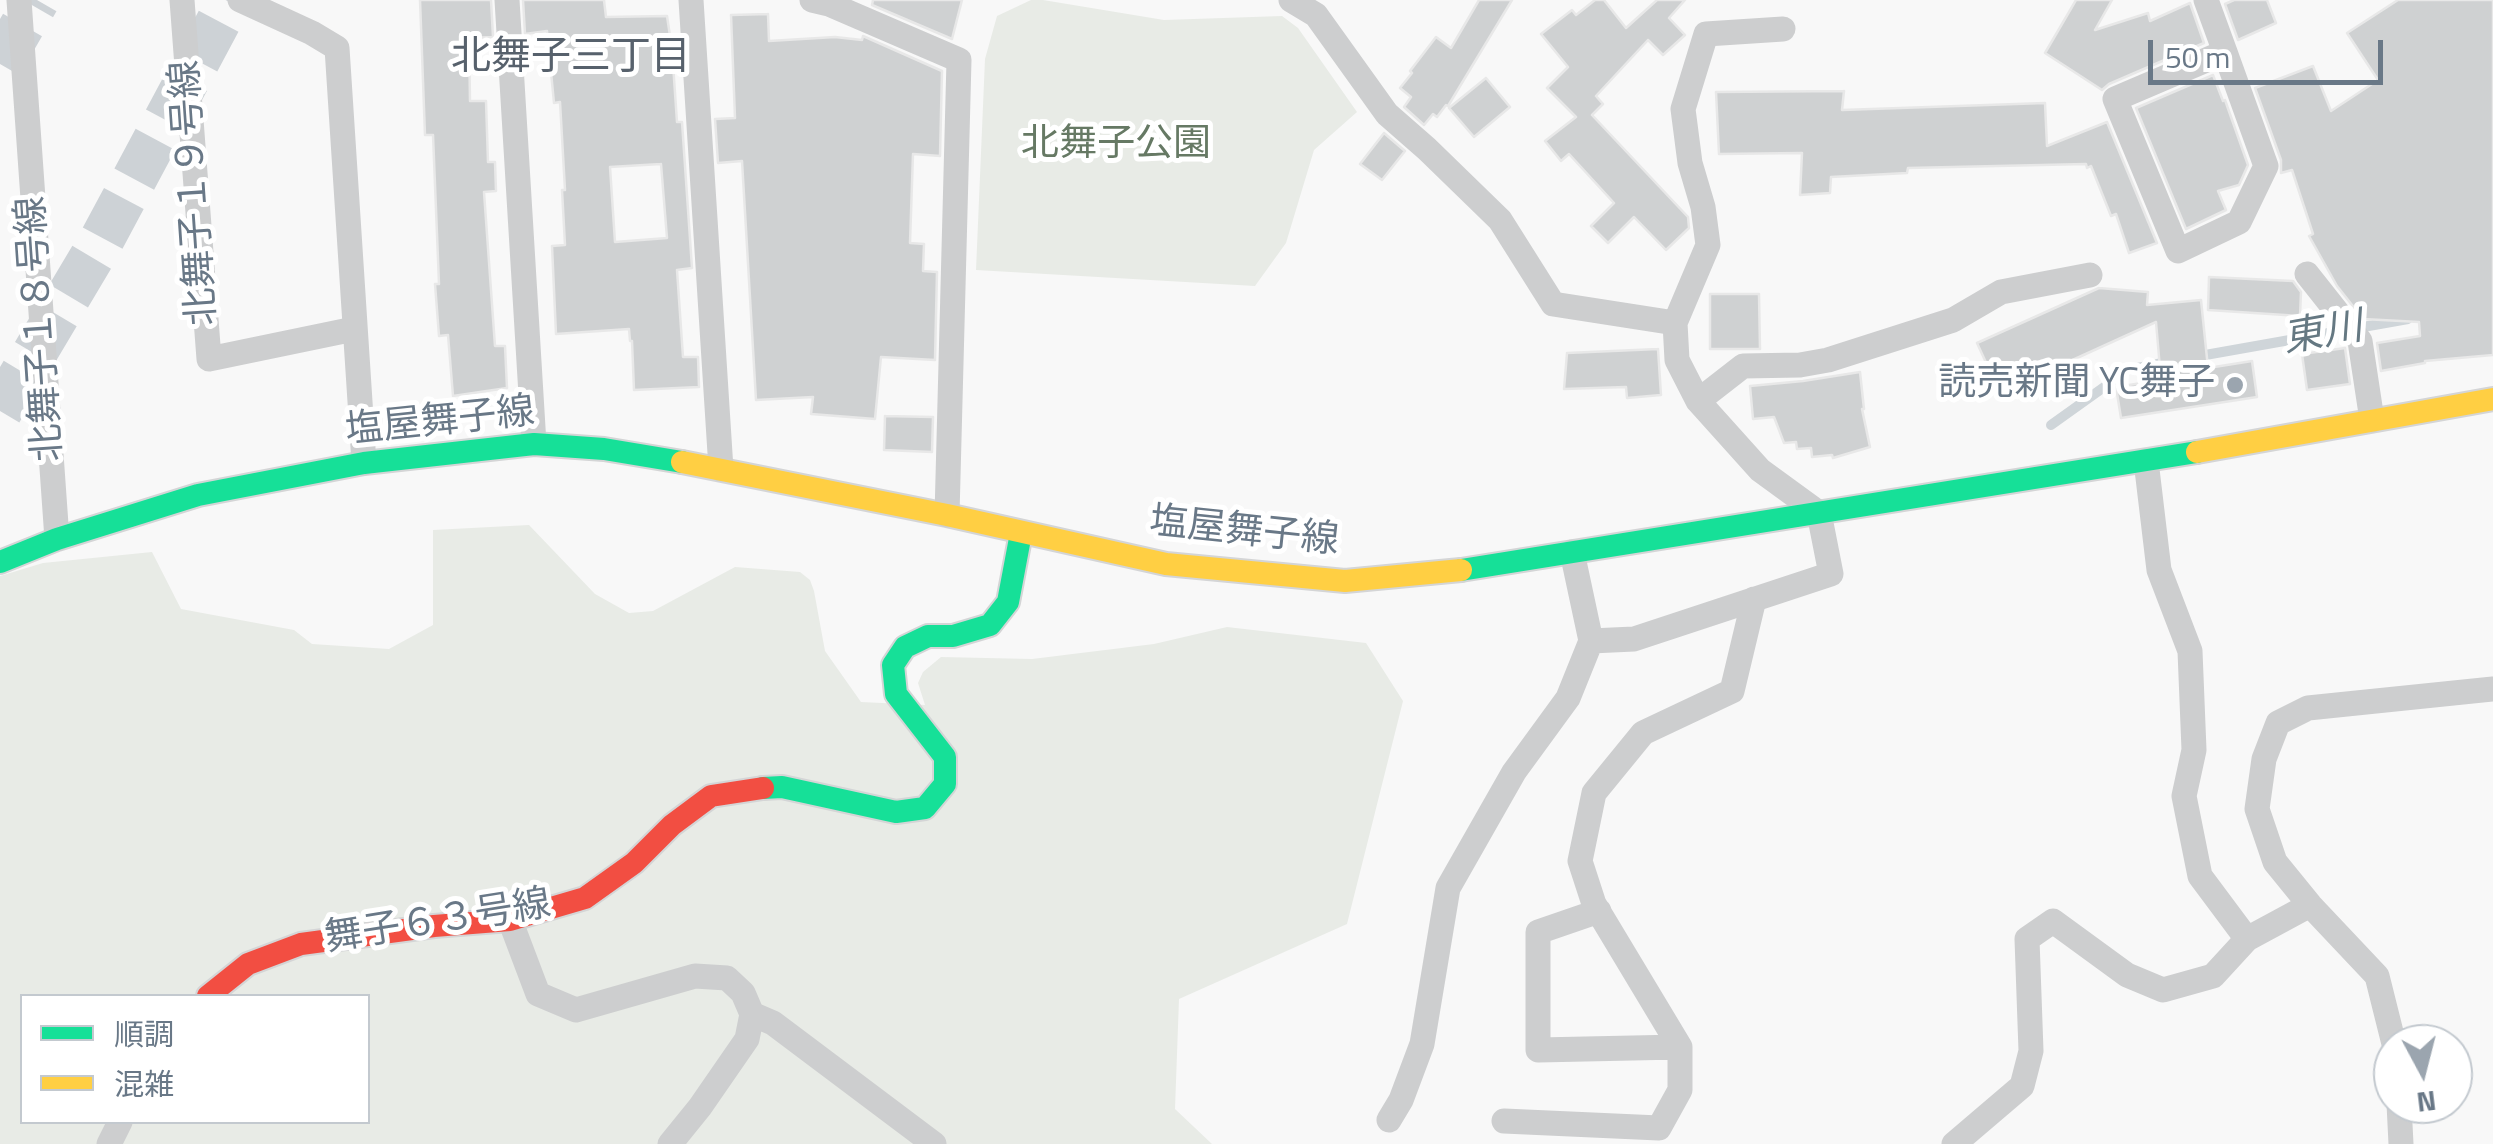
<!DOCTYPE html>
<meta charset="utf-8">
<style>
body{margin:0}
#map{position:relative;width:2493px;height:1144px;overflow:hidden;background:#f8f8f8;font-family:"Titillium Web","Noto Sans JP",sans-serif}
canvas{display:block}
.legend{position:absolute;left:20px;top:994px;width:350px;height:130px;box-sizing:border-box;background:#fff;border:2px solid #c3c9cf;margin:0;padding:12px 18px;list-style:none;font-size:30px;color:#697887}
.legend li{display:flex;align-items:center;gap:20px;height:50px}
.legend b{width:50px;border:2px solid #c3c9cf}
.north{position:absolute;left:2373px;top:1024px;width:100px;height:100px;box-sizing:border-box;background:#fff;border:2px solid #c3c9cf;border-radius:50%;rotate:173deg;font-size:28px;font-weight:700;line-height:40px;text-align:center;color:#697887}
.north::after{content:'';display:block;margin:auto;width:35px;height:45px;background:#9ba5af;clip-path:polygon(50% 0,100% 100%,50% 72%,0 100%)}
.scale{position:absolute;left:2148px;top:40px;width:235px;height:45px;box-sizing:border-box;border:5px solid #697887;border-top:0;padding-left:12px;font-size:30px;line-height:35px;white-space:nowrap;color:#697887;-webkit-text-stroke:8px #fff;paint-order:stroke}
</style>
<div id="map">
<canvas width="2493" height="1144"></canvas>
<ul class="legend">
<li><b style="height:12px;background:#16e098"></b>順調</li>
<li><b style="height:12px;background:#ffcf43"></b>混雑</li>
</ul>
<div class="north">N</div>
<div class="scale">50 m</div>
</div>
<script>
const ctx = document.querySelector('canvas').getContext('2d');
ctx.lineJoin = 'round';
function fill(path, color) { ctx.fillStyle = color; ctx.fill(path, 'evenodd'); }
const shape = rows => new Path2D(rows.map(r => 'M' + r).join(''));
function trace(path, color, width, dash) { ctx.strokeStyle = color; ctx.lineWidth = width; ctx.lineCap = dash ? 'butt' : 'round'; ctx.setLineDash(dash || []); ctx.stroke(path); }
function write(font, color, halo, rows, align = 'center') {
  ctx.font = font + ' "Titillium Web","Noto Sans JP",sans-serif'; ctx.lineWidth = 10; ctx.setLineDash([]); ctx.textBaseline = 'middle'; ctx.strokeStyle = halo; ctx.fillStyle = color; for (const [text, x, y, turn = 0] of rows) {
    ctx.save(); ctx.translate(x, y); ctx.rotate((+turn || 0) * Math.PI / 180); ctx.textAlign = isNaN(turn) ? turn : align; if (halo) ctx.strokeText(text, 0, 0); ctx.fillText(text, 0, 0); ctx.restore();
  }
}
fill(shape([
 [1031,0,1043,0,1164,20,1282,16,1298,28,1357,112,1314,150,1286,243,1255,286,976,270,985,59,997,16],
 [529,525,595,594,629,613,653,611,735,567,800,572,810,580,814,591,825,651,861,702,925,705,918,683,923,672,941,657,1032,659,1154,644,1227,627,1366,643,1403,701,1347,924,1179,999,1175,1109,1212,1144,0,1144,0,576,43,563,152,552,181,609,294,630,312,644,389,649,433,625,433,530],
 [22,996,368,996,368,1122,22,1122]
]), '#e8ebe6');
trace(shape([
 [2194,357,2408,319],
 [2051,425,2128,370,2172,361]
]), '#cfd5d9', 10);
const building = shape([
 [420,0,491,0,493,37,469,38,470,101,486,101,488,162,495,162,496,191,484,192,495,346,505,346,507,388,453,396,448,335,439,336,435,284,439,284,433,135,425,135,420,0],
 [523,0,604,0,606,17,667,16,672,49,677,122,682,122,692,268,677,270,683,357,698,357,699,387,634,390,632,341,630,341,629,329,556,334,552,246,565,245,562,190,565,190,560,102,554,103,547,31,525,34,523,0],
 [661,164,667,238,615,242,610,167,661,164],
 [873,0,962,0,952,39,872,5,873,0],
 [1479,0,1512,0,1448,106,1446,105,1437,117,1433,114,1424,125,1404,107,1411,97,1400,88,1412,73,1410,71,1436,37,1451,48,1479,0],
 [1595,0,1604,0,1626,28,1657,0,1685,0,1669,18,1685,35,1663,55,1648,40,1596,96,1603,104,1592,115,1688,217,1689,228,1666,250,1634,217,1608,243,1591,226,1614,203,1569,154,1561,161,1545,141,1576,117,1547,88,1568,67,1541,34,1572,10,1576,15,1595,0],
 [2076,0,2112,0,2095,30,2148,13,2150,21,2190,3,2204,43,2109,84,2102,90,2045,53,2076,0],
 [2234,0,2267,0,2276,23,2238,40,2225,4,2234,0],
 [2398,0,2493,0,2493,355,2425,361,2425,363,2381,371,2377,343,2420,336,2419,322,2363,319,2337,286,2309,236,2313,234,2292,170,2281,173,2281,160,2255,88,2313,66,2331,111,2378,80,2347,33,2398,0],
 [768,14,769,41,835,37,862,40,863,36,942,71,940,156,913,154,910,243,924,244,923,271,937,272,935,360,881,357,875,419,811,414,813,397,756,400,742,161,718,163,715,119,735,118,731,15,768,14],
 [2213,75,2223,101,2225,100,2248,165,2239,185,2218,191,2226,210,2186,229,2136,108,2213,75],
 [1486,78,1510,107,1474,137,1449,108,1486,78],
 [1844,91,1842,110,2045,103,2047,146,2107,122,2157,243,2129,253,2116,214,2111,216,2091,166,2087,168,2086,164,1908,168,1907,173,1831,177,1830,193,1800,195,1802,153,1719,154,1716,92,1844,91],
 [1384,133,1405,151,1382,180,1360,164,1384,133],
 [2209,277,2293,281,2301,292,2300,316,2208,310,2209,277],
 [2099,288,2148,292,2147,305,2201,300,2208,368,2252,361,2257,397,2121,418,2116,387,2161,380,2156,322,2000,393,1977,343,2099,288],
 [1710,294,1759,294,1760,349,1710,349,1710,294],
 [2345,348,2350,384,2307,390,2302,354,2345,348],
 [1658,349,1661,395,1627,398,1626,387,1564,389,1567,353,1658,349],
 [1860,372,1864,409,1862,409,1870,447,1833,458,1832,455,1812,457,1811,448,1797,449,1796,442,1784,443,1774,417,1753,419,1750,386,1803,381,1860,372],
 [885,416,933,417,932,452,884,450,885,416]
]);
fill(building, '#cfd1d2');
trace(building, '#e8e8e8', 2.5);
trace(shape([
 [0,64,37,0],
 [0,411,99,245,230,0]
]), '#cdd2d6', 45, [45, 22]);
const fast = shape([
 [0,562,57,539,198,495,364,463,534,444,604,449,682,462],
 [1461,570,2197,452],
 [763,788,782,787,896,812,925,808,945,784,945,757,896,694,893,665,905,647,928,636,953,636,990,625,1008,602,1021,533]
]);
const slow = shape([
 [2197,452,2493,399],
 [682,462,947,515,1166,564,1345,581,1461,570]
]);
const jam = shape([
 [208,996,248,964,301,944,434,926,510,920,585,898,634,863,672,825,711,796,763,788]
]);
trace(fast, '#d4d5d6', 26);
trace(slow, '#d4d5d6', 26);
trace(jam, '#d4d5d6', 26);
trace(shape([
 [19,0,57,539],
 [182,0,209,359,354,329],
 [240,0,312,33,337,48,364,463],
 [507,0,534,444],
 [691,0,721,469],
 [812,0,829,4,959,60,947,515],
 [1291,0,1316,15,1387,114,1427,149,1500,220,1553,304,1675,323],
 [2206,0,2225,52,2266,166,2239,222,2178,251,2115,99,2225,52],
 [2307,274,2360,341,2372,420],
 [1698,401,1743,366,1800,365,1828,360,1953,320,2001,292,2090,275],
 [2146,461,2159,570,2190,651,2194,750,2184,796,2200,876,2247,939],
 [1572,552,1591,641,1634,639,1831,574,1819,513,1760,470,1698,401,1677,360,1675,323,1708,245,1703,207,1690,163,1683,109,1706,34,1783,29],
 [1599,911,1538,932,1538,1050,1680,1047],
 [510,920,538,994,576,1010,695,976,727,978,743,993,752,1014,747,1039,700,1107,670,1144],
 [752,1014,773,1023,934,1144],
 [2394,1044,2377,976,2310,905,2275,862,2257,809,2264,759,2278,723,2308,708,2493,689],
 [2399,1104,2401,1144],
 [1389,1120,1401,1100,1422,1044,1448,888,1514,772,1568,698,1591,641],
 [1504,1121,1659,1128,1680,1090,1680,1047,1594,904,1580,861,1594,793,1643,733,1732,691,1754,599],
 [109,1144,120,1122],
 [1954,1144,2022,1086,2031,1051,2027,939,2053,921,2127,975,2163,990,2213,976,2247,939,2310,905]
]), '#cdcecf', 25);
trace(fast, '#16e098', 22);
trace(slow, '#ffcf43', 22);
trace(jam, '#f24e42', 22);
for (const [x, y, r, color] of [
 [2235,385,10,"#9ba5af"]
]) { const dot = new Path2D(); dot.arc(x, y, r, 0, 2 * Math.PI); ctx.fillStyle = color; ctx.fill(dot); trace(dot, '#fff', 4); }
write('38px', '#667964', '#fff', [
 ["北舞子公園",1116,146]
]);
write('38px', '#697887', '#fff', [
 ["北舞子１９号線",196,193,-94],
 ["北舞子１８号線",42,329,-94],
 ["塩屋舞子線",440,423,-6],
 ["塩屋舞子線",1244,533,6],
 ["舞子６３号線",438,923,-9]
]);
write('38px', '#697887', '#fff', [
 ["読売新聞 YC舞子",2215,385]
], 'right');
write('40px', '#57616c', '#fff', [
 ["北舞子三丁目",571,59]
]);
write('italic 40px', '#657882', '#fff', [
 ["東川",2323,335,-10]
]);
</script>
